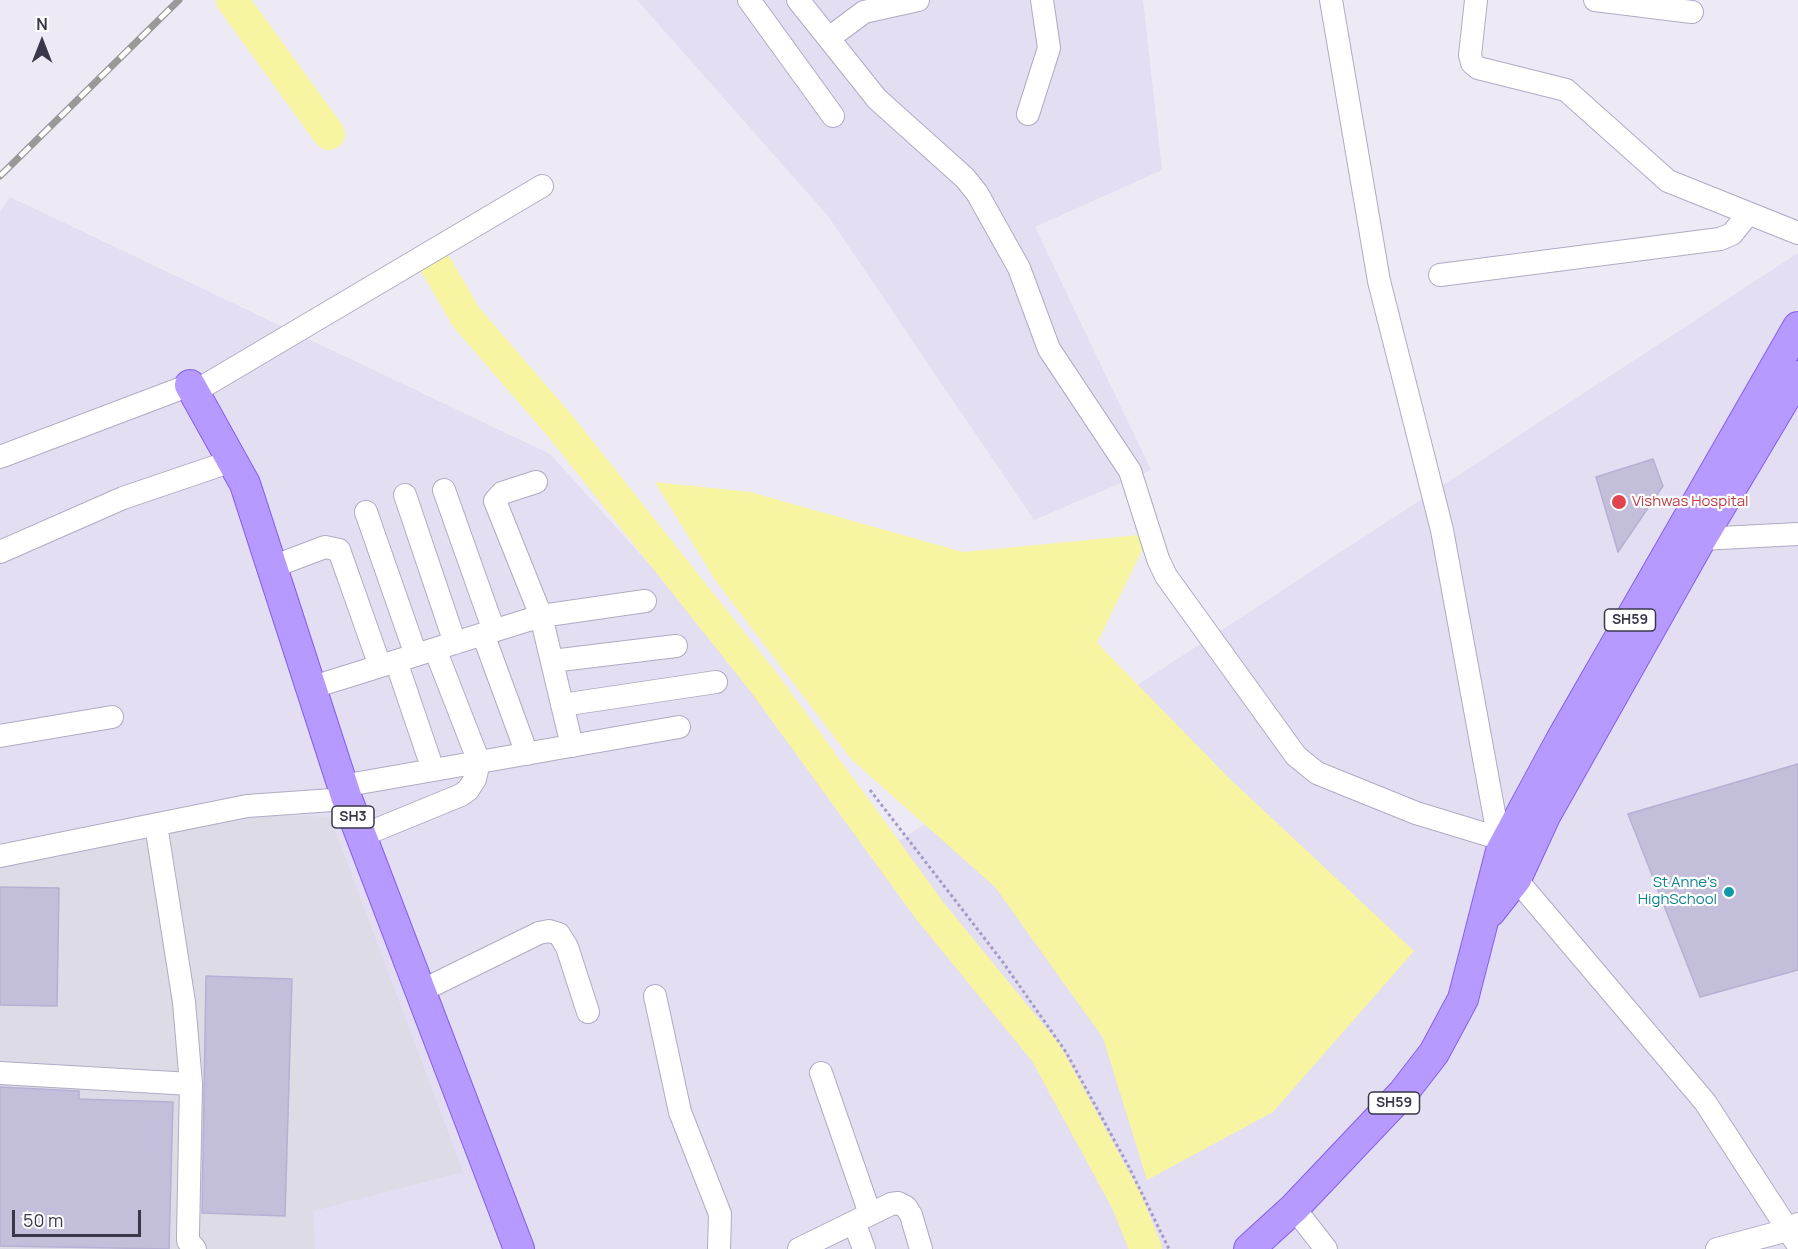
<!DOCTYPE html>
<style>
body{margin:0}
#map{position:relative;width:1798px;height:1249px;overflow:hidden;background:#edeaf6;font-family:Manrope,sans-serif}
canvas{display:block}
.north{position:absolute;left:12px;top:12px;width:60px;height:60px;-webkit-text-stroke:4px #fff;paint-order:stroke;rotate:0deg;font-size:16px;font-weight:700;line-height:24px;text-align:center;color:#3a374b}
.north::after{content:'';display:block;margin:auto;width:21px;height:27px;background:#3a374b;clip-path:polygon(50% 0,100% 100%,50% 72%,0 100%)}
.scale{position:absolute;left:12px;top:1210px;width:129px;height:27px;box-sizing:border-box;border:3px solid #3a374b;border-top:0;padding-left:8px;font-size:18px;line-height:21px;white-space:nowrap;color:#3a374b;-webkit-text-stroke:4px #fff;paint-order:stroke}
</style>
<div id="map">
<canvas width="1798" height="1249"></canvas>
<div class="north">N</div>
<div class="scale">50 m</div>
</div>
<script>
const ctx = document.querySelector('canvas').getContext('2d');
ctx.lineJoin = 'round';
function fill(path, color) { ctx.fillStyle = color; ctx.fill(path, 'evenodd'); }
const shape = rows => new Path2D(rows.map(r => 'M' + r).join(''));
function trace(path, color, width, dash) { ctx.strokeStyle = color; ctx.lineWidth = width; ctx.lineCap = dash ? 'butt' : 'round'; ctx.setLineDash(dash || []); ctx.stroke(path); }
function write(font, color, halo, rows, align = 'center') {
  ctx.font = font + ' Manrope,sans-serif'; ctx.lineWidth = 4.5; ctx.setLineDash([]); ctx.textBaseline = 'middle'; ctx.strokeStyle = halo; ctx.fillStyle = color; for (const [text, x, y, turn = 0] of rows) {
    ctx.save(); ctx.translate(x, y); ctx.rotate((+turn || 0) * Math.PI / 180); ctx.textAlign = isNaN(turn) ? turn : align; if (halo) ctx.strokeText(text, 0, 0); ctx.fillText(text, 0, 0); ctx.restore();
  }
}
fill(shape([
 [637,0,1143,0,1162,170,1035,227,1151,470,1034,520,828,216],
 [10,197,550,454,899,841,1798,253,1798,1249,0,1249,0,213]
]), '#e3def1');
fill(shape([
 [269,815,330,817,463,1172,313,1211,315,1249,0,1249,0,863,147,832]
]), '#dcdbe6');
fill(shape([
 [655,482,750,492,963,552,1150,534,1097,643,1230,779,1414,951,1273,1112,1147,1180,1103,1038,995,887,851,759,715,580]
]), '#f7f5a2');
trace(shape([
 [232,0,329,134],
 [433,260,466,317,561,427,765,684,930,911,1046,1053,1126,1200,1146,1249]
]), '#f7f5a2', 32);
const building = shape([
 [1653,459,1663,486,1618,552,1596,477,1653,459],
 [1798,764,1798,970,1700,997,1628,814,1798,764],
 [0,887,59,888,57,1006,0,1005,0,887],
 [206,976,292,979,285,1216,202,1213,206,976],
 [0,1087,79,1091,79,1099,173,1102,169,1249,0,1246,0,1087]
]);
fill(building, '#c3bed9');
trace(building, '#b7b0d4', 1.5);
const minor = shape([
 [749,0,833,116],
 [798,0,877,99,965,178,977,193,1019,268,1049,349,1130,471,1158,559,1166,576,1296,756,1317,773,1416,813,1498,838],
 [1331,0,1379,281,1442,530,1501,851,1516,879,1705,1102,1798,1245],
 [1476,0,1470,55,1472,63,1478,68,1566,90,1668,181,1798,233],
 [1595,0,1692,12],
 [829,38,864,12,918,0],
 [1028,114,1049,48,1042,0],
 [1440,275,1720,239,1732,234,1748,214],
 [194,392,542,186],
 [0,457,190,385],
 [536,482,502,493,495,501,541,616,572,746],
 [444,490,494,631],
 [405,495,455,643],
 [366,512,416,655],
 [1701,539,1798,534],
 [0,552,123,498,232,461],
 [272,567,325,547,339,550,380,666],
 [483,634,527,754],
 [396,661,433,770],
 [552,661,676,646],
 [310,688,541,616,645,601],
 [562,705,716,682],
 [0,736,112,717],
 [342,786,679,727],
 [156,825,184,1002,191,1084,188,1235,188,1241,195,1249],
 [361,836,461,795,468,790,475,779,479,762,435,649],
 [0,856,247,806,347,799],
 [421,991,539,933,549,931,559,934,567,947,588,1012],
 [655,996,680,1112,720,1214,719,1249],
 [0,1073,191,1084],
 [821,1073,870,1214],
 [1294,1208,1326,1249],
 [854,1222,864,1249],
 [799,1249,891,1204,898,1203,906,1207,911,1215,921,1249],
 [1717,1249,1788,1230,1798,1224]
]);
const major = shape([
 [190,385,245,484,347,799,519,1249],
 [1490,912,1516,879,1545,816,1701,539,1798,376],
 [1249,1249,1294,1208,1403,1093,1434,1053,1463,999,1501,851,1561,740,1798,327]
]);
trace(minor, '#b0abc3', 24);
trace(major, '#855fee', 32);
trace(shape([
 [870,790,1002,961,1066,1052,1129,1167,1169,1249]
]), '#a49bc6', 3, [3, 3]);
trace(minor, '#fff', 22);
trace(major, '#b69aff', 30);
const rail = shape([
 [0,176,179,0]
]);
trace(rail, '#999', 7);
trace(rail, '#fff', 4.5, [14]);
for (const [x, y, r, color] of [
 [1619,502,8,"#e0444e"],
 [1729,892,6,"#0f9aa8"]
]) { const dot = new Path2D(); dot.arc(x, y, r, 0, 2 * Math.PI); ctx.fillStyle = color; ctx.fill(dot); trace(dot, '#fff', 2); }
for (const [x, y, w] of [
 [1630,620,51],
 [353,817,42],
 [1394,1103,51]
]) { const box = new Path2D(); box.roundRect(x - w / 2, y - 11, w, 22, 4.5); ctx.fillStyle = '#fff'; ctx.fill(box); trace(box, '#3a374b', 1.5); }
write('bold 14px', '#3a374b', null, [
 ["SH59",1630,620],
 ["SH3",353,817],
 ["SH59",1394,1103]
]);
write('15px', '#be3a42', '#fff', [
 ["Vishwas Hospital",1632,502]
], 'left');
write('15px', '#0d838f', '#fff', [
 ["St Anne's",1717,883],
 ["HighSchool",1717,900]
], 'right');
</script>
